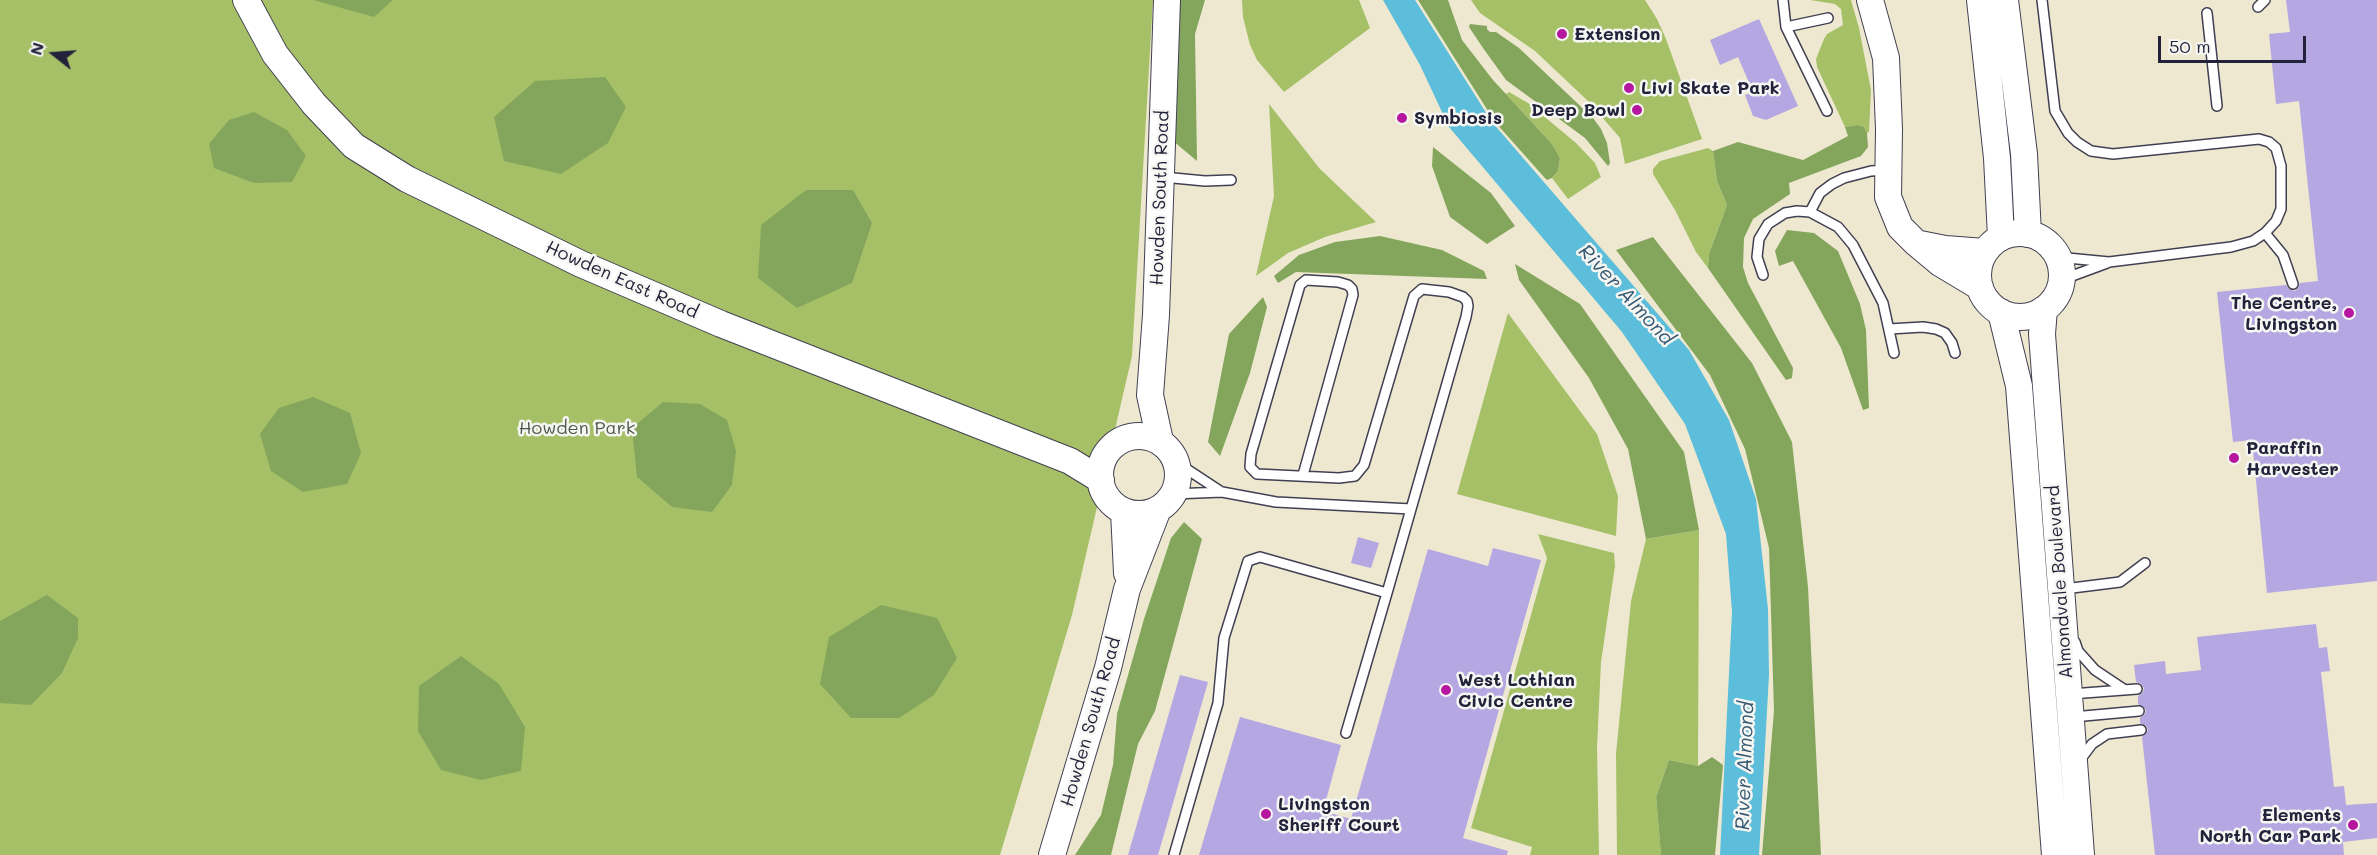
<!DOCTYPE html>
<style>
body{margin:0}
#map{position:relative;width:2377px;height:855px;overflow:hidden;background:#eee8d1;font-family:Mali,sans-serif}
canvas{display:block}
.north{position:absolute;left:24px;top:24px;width:60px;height:60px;-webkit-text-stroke:4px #f6f6f2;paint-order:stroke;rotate:287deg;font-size:16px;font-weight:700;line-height:24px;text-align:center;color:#22223b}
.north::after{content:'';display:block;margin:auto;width:21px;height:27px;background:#22223b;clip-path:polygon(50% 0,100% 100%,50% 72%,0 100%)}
.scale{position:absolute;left:2158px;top:36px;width:148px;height:27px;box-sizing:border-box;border:3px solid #22223b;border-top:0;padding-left:8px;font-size:18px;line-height:21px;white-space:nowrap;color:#22223b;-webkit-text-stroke:4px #f6f6f2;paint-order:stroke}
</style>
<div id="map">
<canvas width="2377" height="855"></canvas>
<div class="north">N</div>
<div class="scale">50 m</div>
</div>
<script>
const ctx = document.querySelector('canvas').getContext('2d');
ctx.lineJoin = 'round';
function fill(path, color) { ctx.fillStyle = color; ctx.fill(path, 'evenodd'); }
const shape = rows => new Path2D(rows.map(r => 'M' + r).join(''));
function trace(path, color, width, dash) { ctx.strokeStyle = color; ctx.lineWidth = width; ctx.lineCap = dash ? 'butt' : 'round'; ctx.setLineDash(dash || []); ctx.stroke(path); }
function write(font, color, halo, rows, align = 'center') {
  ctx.font = font + ' Mali,sans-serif'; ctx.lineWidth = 5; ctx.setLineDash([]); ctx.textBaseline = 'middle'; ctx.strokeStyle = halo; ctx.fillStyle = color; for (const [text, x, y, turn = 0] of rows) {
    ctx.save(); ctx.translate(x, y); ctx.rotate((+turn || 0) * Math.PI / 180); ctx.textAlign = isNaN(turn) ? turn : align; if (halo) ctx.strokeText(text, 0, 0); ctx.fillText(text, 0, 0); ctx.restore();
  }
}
fill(shape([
 [0,0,1153,0,1132,356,1072,615,1000,855,0,855],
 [1242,0,1359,0,1370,28,1284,92,1257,60,1250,45,1243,17],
 [1471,0,1645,0,1657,19,1666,39,1702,139,1625,164,1620,138,1589,102,1535,51,1480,13],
 [1810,0,1851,0,1859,28,1871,90,1869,132,1867,133,1864,127,1858,125,1845,127,1817,67,1816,59,1824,39,1827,34,1843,25,1841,9,1835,4],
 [1509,92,1528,103,1576,143,1595,163,1601,177,1568,199,1552,178,1558,171,1560,158,1552,144,1506,94],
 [1269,104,1320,169,1376,222,1325,237,1288,253,1256,276,1274,196],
 [1708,148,1713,151,1717,181,1727,205,1709,254,1708,268,1696,252,1675,210,1653,174,1653,169,1660,161],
 [1508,313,1597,434,1618,496,1616,536,1457,494],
 [1699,530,1698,766,1669,760,1656,797,1661,855,1617,855,1616,754,1631,601,1646,539],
 [1538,534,1614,553,1615,566,1601,662,1597,748,1599,855,1530,855,1532,847,1471,828,1547,558]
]), '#a6c067');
fill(shape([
 [313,0,393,0,374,17],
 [1178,0,1205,0,1195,34,1197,161,1172,140],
 [1418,0,1448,0,1462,40,1493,80,1552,144,1560,158,1558,171,1552,178,1547,180,1544,177,1495,122],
 [1470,24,1487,26,1487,29,1490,32,1496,32,1519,48,1593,118,1601,129,1607,143,1610,163,1608,166,1585,138,1506,80,1483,48,1469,27],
 [605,77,626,107,608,143,561,174,504,161,494,117,535,81],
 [254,112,287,130,306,156,292,182,254,183,214,168,209,144,229,120],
 [1858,125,1864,127,1867,133,1868,147,1861,156,1789,183,1790,194,1753,219,1744,238,1743,267,1748,283,1793,368,1792,378,1786,380,1708,268,1709,254,1727,205,1717,181,1713,151,1738,142,1803,160,1848,136,1845,127],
 [1433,147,1491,193,1515,226,1487,244,1450,217,1432,166],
 [806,190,853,190,872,223,852,283,797,308,758,278,761,225],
 [1787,230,1814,233,1838,251,1860,304,1866,330,1869,408,1863,410,1841,348,1793,261,1779,266,1775,251],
 [1380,236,1442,250,1484,271,1487,279,1296,272,1278,283,1274,276,1299,255,1335,242],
 [1653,237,1752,363,1792,442,1808,587,1821,855,1762,855,1774,711,1769,548,1745,449,1710,375,1616,250],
 [1515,264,1580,304,1684,452,1699,530,1646,539,1628,449,1589,378,1519,280],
 [1263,297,1267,307,1250,373,1220,456,1208,442,1229,334],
 [313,397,350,413,361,453,347,484,303,492,271,471,260,434,279,408],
 [663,402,700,404,727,420,736,451,732,485,712,512,672,507,637,477,632,428],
 [1184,522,1202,539,1155,711,1138,744,1111,855,1075,855,1101,815,1113,765,1117,714,1144,619,1171,538],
 [47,595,78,618,78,638,62,673,31,705,0,703,0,621],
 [881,605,937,618,957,658,934,695,899,718,851,718,820,684,829,637],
 [461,656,499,684,525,727,521,771,481,780,441,770,418,731,419,686],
 [1712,757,1723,765,1715,855,1661,855,1656,797,1669,760,1698,766]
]), '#84a65c');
fill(shape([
 [1383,0,1415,0,1492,122,1689,350,1729,420,1756,499,1768,609,1769,675,1759,855,1720,855,1732,612,1726,534,1685,424,1622,332,1449,127,1420,65]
]), '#5cbeda');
fill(shape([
 [2286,0,2377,0,2377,581,2267,593,2252,440,2233,442,2217,292,2286,285,2289,289,2295,291,2298,288,2300,283,2318,281,2299,101,2276,104,2269,34,2290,32],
 [1759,19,1798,106,1766,120,1753,116,1745,95,1753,92,1738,57,1720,65,1710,40],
 [1358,537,1379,543,1371,568,1351,563],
 [1493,548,1541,560,1463,838,1508,851,1507,855,1199,855,1240,717,1341,745,1323,811,1351,819,1428,549,1488,566],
 [2316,624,2319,648,2327,647,2330,671,2321,672,2334,787,2344,786,2346,805,2377,803,2377,838,2343,842,2344,855,2155,855,2142,737,2148,730,2146,726,2140,723,2140,718,2145,714,2146,710,2138,704,2138,696,2143,692,2144,688,2140,683,2136,682,2134,665,2165,661,2166,674,2201,670,2197,637],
 [1180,675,1208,682,1158,855,1128,855]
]), '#b4a7e2');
const lane = shape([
 [1783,0,1786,27,1827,111],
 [2042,0,2055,111,2068,133,2077,142,2091,151,2113,154,2259,139,2269,142,2276,148,2281,166,2281,209,2276,221,2265,233],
 [2258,7,2265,0],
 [2207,13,2217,106],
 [1786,27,1828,18],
 [1163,177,1205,181,1231,180],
 [1810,212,1820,193,1832,184,1844,178,1871,171,1887,170],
 [2057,257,2109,262,2231,247,2253,241,2265,233,2283,255,2293,284],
 [1763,275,1757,257,1759,239,1768,224,1785,213,1797,211,1810,212,1838,227,1853,245,1883,303,1894,353],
 [2061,280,2107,263],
 [1889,329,1923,327,1936,329,1945,333,1952,343,1955,353],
 [1176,462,1220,491],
 [1173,494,1222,492,1276,502,1411,509,1466,317,1468,306,1467,301,1463,297,1449,292,1422,289,1414,296,1364,465,1355,476,1339,478,1257,474,1250,467,1251,454,1300,285,1306,280,1338,282,1348,285,1352,289,1353,295,1303,475],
 [2064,589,2120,582,2145,563],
 [1387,593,1411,509],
 [2075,642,2078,651,2095,670,2125,690],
 [2071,694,2137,689],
 [2073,717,2139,711],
 [2080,760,2092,744,2107,734,2141,730],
 [1174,855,1218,703,1224,638,1248,561,1260,557,1387,593,1346,733]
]);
const secondary = shape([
 [246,0,275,54,314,104,354,146,407,179,581,264,721,324,1070,461,1101,480],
 [1870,0,1886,58,1889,129,1888,197,1900,227,1916,243,1940,263,1980,287],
 [1980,0,1997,158,2001,237],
 [2005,0,2024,154,2028,234],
 '1978 275a42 42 0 1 1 84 0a42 42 0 1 1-84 0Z',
 [1920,244,1945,249,1985,252],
 [2044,309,2042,334,2081,855],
 [2001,312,2019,386,2055,855],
 '1100 475a39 39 0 1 1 78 0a39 39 0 1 1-78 0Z',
 [1160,441,1150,395,1156,315,1167,0],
 [1124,511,1127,573],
 [1052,855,1108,668,1127,589,1158,509]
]);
trace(lane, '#414052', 12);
trace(secondary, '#414052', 28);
trace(lane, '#fff', 9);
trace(secondary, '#fff', 26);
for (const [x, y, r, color] of [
 [1562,34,6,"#b5179e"],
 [1629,88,6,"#b5179e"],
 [1637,110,6,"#b5179e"],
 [1402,118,6,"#b5179e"],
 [2349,313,6,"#b5179e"],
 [2234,458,6,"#b5179e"],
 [1446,690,6,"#b5179e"],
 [1266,814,6,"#b5179e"],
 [2353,825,6,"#b5179e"]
]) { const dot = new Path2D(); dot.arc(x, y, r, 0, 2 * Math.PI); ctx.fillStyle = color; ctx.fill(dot); trace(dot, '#f6f6f2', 2); }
write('bold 18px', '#22223b', '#f6f6f2', [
 ["Extension",1574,34],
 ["Livi Skate Park",1641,88],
 ["Deep Bowl",1625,110,"right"],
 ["Symbiosis",1414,118],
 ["The Centre,",2337,303,"right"],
 ["Livingston",2337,324,"right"],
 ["Paraffin",2246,448],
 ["Harvester",2246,469],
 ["West Lothian",1458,680],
 ["Civic Centre",1458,701],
 ["Livingston",1278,804],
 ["Sheriff Court",1278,825],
 ["Elements",2341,815,"right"],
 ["North Car Park",2341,836,"right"]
], 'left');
write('18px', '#22223b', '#f6f6f2', [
 ["Howden South Road",1160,198,-88],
 ["Howden East Road",622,280,24],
 ["Almondvale Boulevard",2060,582,-94],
 ["Howden South Road",1091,722,-74]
]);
write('18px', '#50594a', '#f6f6f2', [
 ["Howden Park",577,428]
]);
write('italic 20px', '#365973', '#f6f6f2', [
 ["River Almond",1626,295,47],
 ["River Almond",1745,766,-88]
]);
</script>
